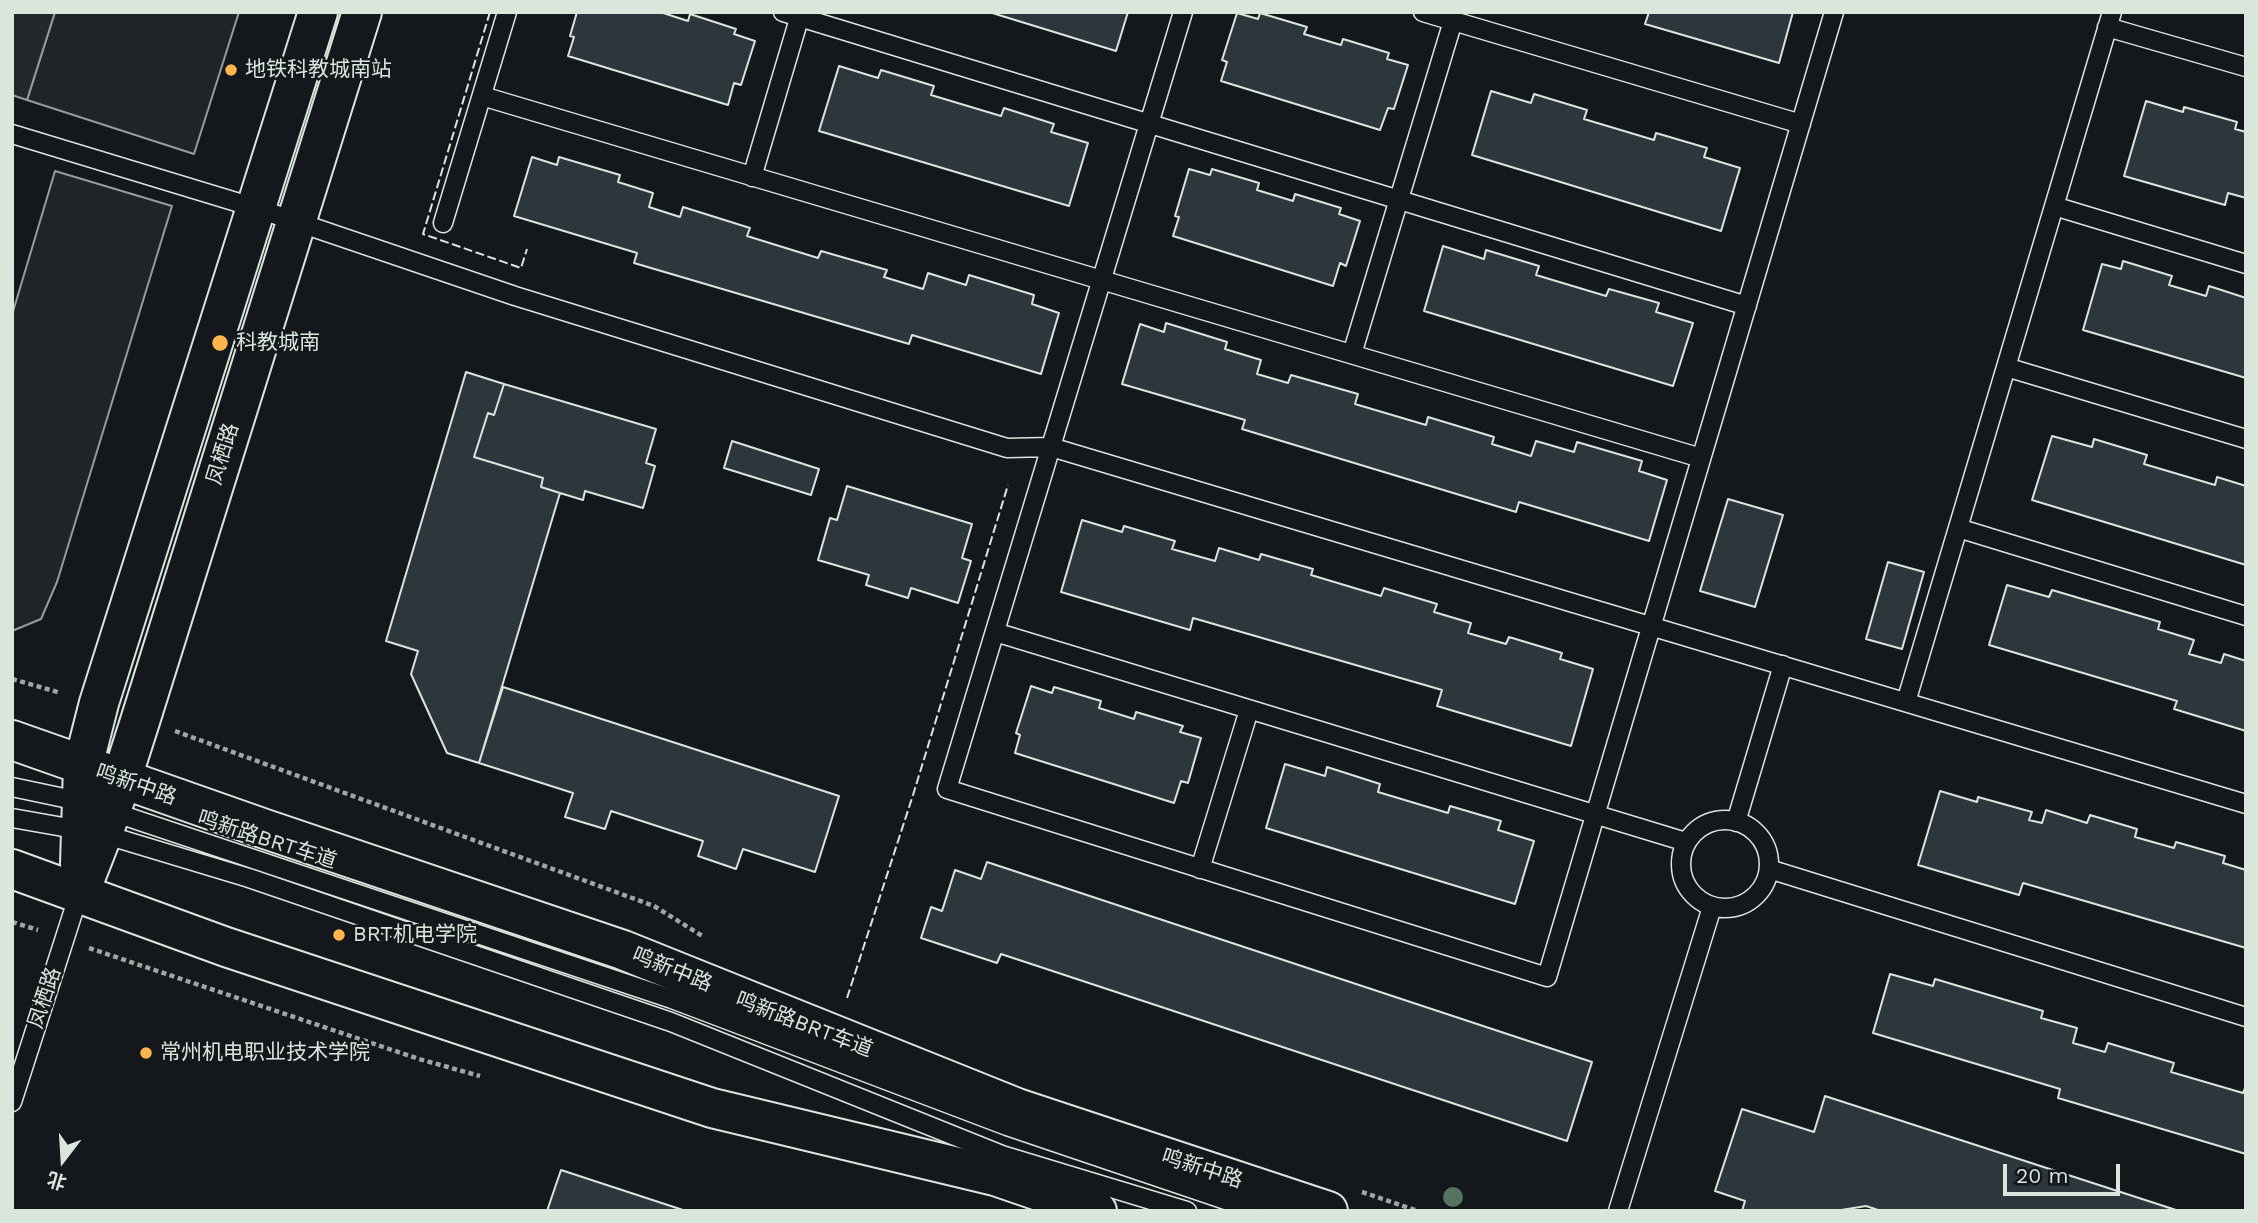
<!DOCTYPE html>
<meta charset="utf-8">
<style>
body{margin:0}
#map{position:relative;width:2258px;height:1223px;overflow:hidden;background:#14181c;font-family:"Work Sans","Noto Sans SC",sans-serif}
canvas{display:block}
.frame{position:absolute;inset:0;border:14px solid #d8e6dc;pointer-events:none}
.north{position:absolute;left:28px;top:1125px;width:70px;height:70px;-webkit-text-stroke:5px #14181c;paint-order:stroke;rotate:197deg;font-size:19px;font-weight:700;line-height:28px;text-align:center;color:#d8e6dc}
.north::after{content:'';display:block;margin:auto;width:24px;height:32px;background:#d8e6dc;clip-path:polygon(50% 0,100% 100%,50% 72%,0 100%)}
.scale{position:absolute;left:2003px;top:1164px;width:117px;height:32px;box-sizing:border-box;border:4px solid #d8e6dc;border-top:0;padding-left:9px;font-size:21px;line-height:24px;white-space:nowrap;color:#d8e6dc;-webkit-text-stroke:5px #14181c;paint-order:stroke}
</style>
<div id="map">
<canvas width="2258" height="1223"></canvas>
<div class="frame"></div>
<div class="north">北</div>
<div class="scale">20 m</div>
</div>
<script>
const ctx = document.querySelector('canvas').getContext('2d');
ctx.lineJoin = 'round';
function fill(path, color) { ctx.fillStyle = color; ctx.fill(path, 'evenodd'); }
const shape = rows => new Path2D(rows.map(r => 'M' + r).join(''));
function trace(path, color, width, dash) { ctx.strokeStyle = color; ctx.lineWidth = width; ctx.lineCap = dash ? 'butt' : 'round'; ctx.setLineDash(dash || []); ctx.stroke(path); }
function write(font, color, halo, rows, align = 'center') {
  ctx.font = font + ' "Work Sans","Noto Sans SC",sans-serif'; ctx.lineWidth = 5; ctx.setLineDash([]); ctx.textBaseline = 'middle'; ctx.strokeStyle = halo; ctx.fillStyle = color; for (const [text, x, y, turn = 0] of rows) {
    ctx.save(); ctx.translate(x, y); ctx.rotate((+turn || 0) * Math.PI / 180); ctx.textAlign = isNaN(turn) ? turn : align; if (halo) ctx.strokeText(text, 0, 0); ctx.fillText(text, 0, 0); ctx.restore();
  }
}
const green = shape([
 [55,12,239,12,194,154,27,100,55,12],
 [55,171,172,206,57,582,41,619,12,631,12,315,55,171]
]);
fill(green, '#202428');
trace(green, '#939e99', 2);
const parking = shape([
 [12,12,55,12,27,100,12,95,12,12]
]);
fill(parking, '#24282b');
trace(parking, '#939e99', 2);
const building = shape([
 [577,12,660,12,688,21,690,14,736,29,734,34,755,41,741,85,734,83,728,105,568,56,574,37,570,36,577,12],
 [989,12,1128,12,1116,51,989,12],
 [1649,12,1793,12,1779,63,1645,24,1649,12],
 [1237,13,1258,19,1260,13,1307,27,1304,34,1341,45,1343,39,1389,53,1387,59,1408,65,1394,109,1388,108,1380,130,1221,81,1227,62,1222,60,1237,13],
 [839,66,878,78,881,70,934,86,931,95,1001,116,1004,108,1054,124,1051,132,1088,143,1069,206,819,131,839,66],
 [1491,91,1531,103,1534,94,1587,110,1584,119,1654,140,1656,133,1707,148,1704,157,1740,168,1721,231,1472,155,1491,91],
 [2146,101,2183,112,2184,107,2237,122,2235,129,2246,132,2246,198,2228,193,2225,205,2124,176,2146,101],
 [532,157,557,165,559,157,620,175,618,182,653,193,649,207,680,217,683,207,750,228,747,236,818,258,821,251,887,270,884,277,923,289,928,273,966,285,969,275,1034,295,1032,304,1059,313,1041,374,912,335,909,344,634,263,637,253,514,216,532,157],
 [1189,169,1210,175,1212,169,1259,183,1257,190,1293,201,1295,194,1341,208,1339,214,1360,221,1346,266,1340,263,1333,286,1173,236,1179,217,1175,216,1189,169],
 [1443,246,1484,259,1486,250,1539,266,1536,275,1606,296,1609,289,1659,303,1656,312,1693,323,1673,386,1424,311,1443,246],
 [2123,261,2172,276,2169,285,2206,296,2209,286,2246,298,2246,378,2083,330,2102,264,2121,269,2123,261],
 [1166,323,1227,342,1225,349,1261,360,1257,374,1288,383,1291,375,1358,394,1355,404,1426,425,1428,417,1494,437,1492,444,1531,456,1536,441,1574,452,1577,442,1642,461,1639,471,1667,480,1649,541,1519,502,1516,512,1242,429,1245,420,1122,384,1140,324,1164,332,1166,323],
 [466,372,504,384,494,415,488,413,474,457,543,478,541,487,560,493,479,763,447,753,411,674,418,651,386,641,466,372],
 [504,384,656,429,646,463,655,466,643,508,585,491,583,500,560,493,541,487,543,478,474,457,488,413,494,415,504,384],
 [2052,436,2092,447,2094,439,2147,455,2144,464,2215,485,2217,477,2246,486,2246,565,2032,500,2052,436],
 [732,441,819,469,811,495,724,468,732,441],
 [847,486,972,524,962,558,971,561,958,603,911,588,908,598,866,585,869,575,818,560,830,518,837,520,847,486],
 [1728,499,1783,515,1755,607,1700,591,1728,499],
 [1082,520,1122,532,1124,526,1175,541,1172,549,1215,561,1219,548,1259,560,1261,554,1313,569,1311,575,1381,596,1384,588,1437,604,1434,612,1471,623,1468,633,1506,644,1509,637,1562,653,1560,659,1593,669,1571,746,1437,706,1442,690,1193,618,1190,630,1061,592,1082,520],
 [1888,562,1924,572,1902,649,1866,639,1888,562],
 [2007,585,2049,597,2052,590,2160,622,2158,629,2194,640,2189,654,2221,663,2224,654,2246,661,2246,731,2174,709,2177,701,1989,645,2007,585],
 [1031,686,1052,693,1054,687,1101,701,1099,708,1134,719,1136,712,1183,726,1180,732,1201,738,1188,783,1181,781,1174,803,1015,753,1020,735,1016,733,1031,686],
 [503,687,839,796,815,872,743,849,736,869,698,856,703,841,611,811,605,829,565,817,573,793,479,763,503,687],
 [1285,764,1325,776,1327,767,1380,784,1378,792,1448,813,1450,806,1501,821,1498,830,1534,841,1515,904,1266,828,1285,764],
 [1940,791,1977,802,1978,797,2032,812,2029,820,2042,823,2046,810,2087,823,2090,815,2137,829,2135,837,2174,848,2176,842,2225,856,2223,863,2246,870,2246,948,2023,883,2019,895,1918,865,1940,791],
 [987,862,1592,1062,1567,1141,1001,954,997,963,921,938,931,907,942,911,955,870,981,879,987,862],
 [1890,974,1933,986,1935,979,2043,1011,2041,1018,2077,1028,2073,1043,2105,1052,2108,1043,2174,1063,2171,1072,2243,1093,2246,1086,2246,1154,2058,1098,2060,1089,1873,1033,1890,974],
 [1825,1096,2179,1211,1881,1211,1866,1206,1835,1211,1742,1211,1745,1201,1715,1191,1742,1109,1814,1132,1825,1096],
 [561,1170,686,1211,547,1211,561,1170]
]);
fill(building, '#2c363c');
trace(building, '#d8e6dc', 2);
const lane = shape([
 [783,12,1747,306],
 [1183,12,947,789,1547,977,1834,12],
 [1423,12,1801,124],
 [2107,27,2246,67],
 [482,96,1701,458],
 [12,134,256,208,515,296,1007,448,1051,447,2246,804],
 [752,177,801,12],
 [2054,206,2246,264],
 [443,223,507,12],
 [1352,354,1453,21],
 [2006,367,2246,439],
 [1958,528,2246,616],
 [995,632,1686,842],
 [1906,702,2112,12],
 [12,787,83,802,672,999,1007,1126,1258,1211],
 [12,818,103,834,249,878,671,1022,1002,1155,1187,1211],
 '1681 864a44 44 0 1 1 88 0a44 44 0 1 1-88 0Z',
 [1736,822,1783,665],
 [1200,869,1249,710],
 [1769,869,2246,1017],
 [12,1102,79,894],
 [1618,1211,1712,907]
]);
const secondary = shape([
 [12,740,265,829,623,950,1017,1108,1328,1211],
 [80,864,83,766,99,703,318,12],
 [12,869,226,947,712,1108,995,1176,1097,1211],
 [79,894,111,812,141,718,362,12]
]);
trace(lane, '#d8e6dc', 21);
trace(secondary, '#d8e6dc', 42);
trace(shape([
 [12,679,61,693],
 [175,731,654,906,704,937],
 [12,922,38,930],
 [89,948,419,1059,480,1076],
 [1362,1192,1418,1211]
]), '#9da8a2', 4.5, [5, 3.5]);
trace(lane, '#14181c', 18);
trace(secondary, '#14181c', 38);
trace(shape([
 [490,12,423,234,521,268,527,249],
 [847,998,913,795,1008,485]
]), '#d8e6dc', 2, [9, 3.5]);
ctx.fillStyle = '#55745f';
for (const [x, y] of [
 [1453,1197]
]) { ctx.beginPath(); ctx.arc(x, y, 10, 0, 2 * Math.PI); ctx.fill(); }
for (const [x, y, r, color] of [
 [231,70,7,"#ffb74d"],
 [220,343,9,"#ffb74d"],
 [339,935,7,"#ffb74d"],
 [146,1053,7,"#ffb74d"]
]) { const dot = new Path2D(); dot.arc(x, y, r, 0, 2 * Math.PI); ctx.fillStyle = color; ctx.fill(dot); trace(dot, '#14181c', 2.5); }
write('21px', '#d8e6dc', '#14181c', [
 ["地铁科教城南站",245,70],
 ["科教城南",236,343],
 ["BRT机电学院",353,935],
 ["常州机电职业技术学院",160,1053]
], 'left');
write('21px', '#d8e6dc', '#14181c', [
 ["凤栖路",223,454,-73],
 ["鸣新中路",136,785,19],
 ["鸣新路BRT车道",267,840,18],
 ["鸣新中路",672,970,22],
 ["凤栖路",45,998,-72],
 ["鸣新路BRT车道",804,1025,21],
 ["鸣新中路",1202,1169,18]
]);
</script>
